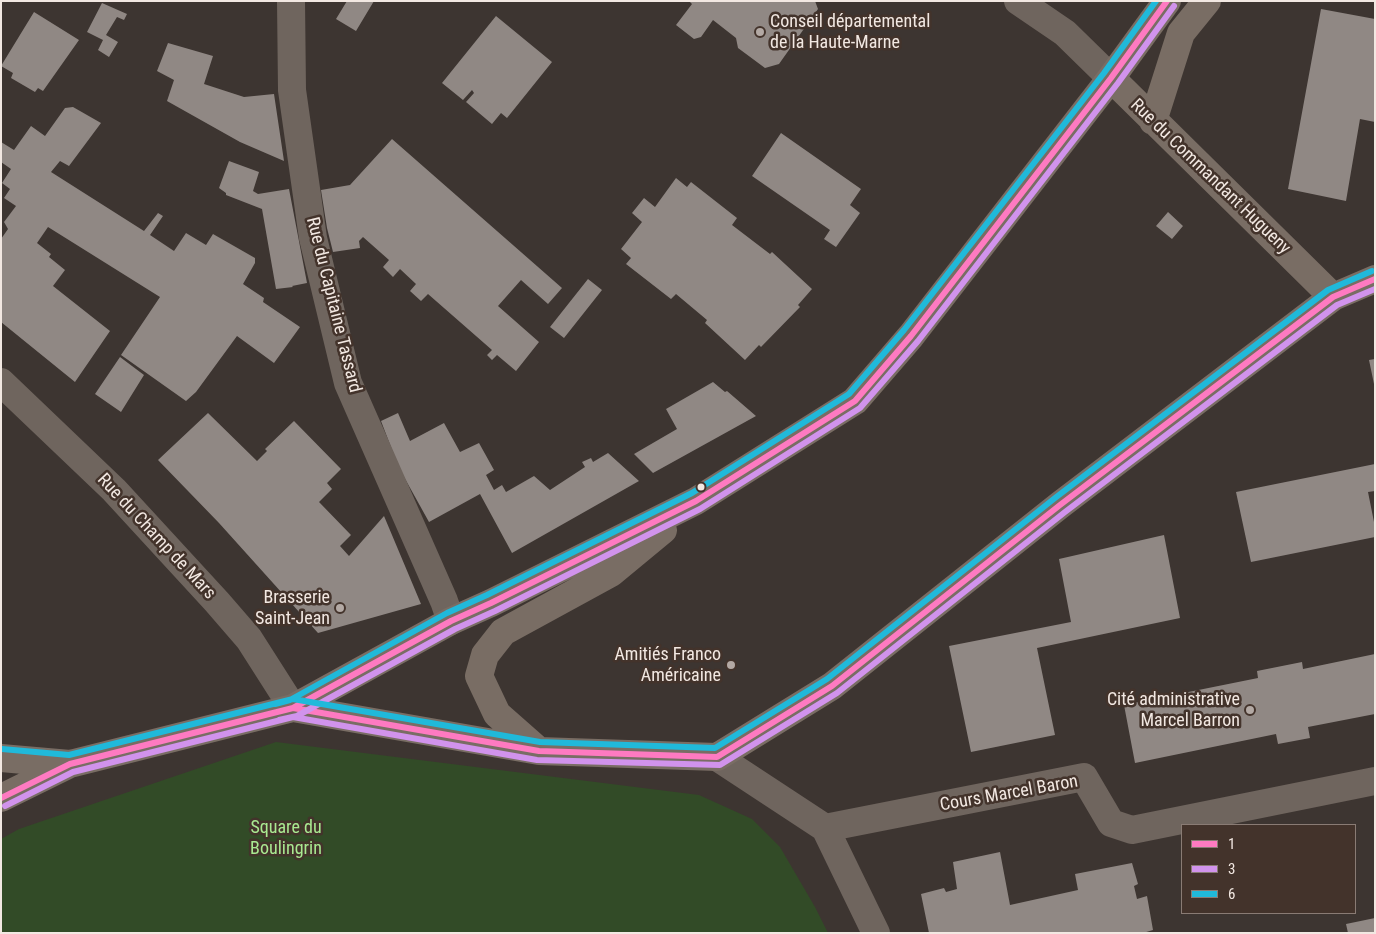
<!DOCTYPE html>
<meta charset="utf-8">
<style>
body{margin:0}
#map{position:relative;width:1376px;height:934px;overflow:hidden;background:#3d3531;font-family:"Roboto Condensed",sans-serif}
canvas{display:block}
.frame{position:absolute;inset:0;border:2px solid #f2e8e2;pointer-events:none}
.legend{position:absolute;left:1181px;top:824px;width:175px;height:90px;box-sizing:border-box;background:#43332b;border:1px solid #897b74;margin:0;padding:6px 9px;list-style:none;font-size:15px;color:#f2e8e2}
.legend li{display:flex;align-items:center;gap:10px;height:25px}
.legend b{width:25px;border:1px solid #897b74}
</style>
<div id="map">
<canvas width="1376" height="934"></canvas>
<div class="frame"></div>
<ul class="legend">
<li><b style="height:6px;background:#fe7ac1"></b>1</li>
<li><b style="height:6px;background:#d193ec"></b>3</li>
<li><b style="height:6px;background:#20b9da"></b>6</li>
</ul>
</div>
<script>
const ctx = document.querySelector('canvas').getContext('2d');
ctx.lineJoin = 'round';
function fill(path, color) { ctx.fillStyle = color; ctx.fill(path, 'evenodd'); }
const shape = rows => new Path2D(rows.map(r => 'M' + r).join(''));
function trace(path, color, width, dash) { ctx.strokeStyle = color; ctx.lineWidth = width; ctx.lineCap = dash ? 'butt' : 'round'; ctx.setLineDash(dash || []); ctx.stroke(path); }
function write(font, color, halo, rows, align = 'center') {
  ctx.font = font + ' "Roboto Condensed",sans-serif'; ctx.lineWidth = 5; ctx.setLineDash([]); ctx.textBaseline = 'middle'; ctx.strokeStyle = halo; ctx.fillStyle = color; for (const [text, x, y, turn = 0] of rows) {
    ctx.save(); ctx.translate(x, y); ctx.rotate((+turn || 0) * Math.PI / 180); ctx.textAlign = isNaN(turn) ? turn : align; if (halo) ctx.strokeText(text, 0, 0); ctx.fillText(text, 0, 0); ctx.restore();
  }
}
fill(shape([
 [276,742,699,795,752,819,780,847,815,907,828,933,1,933,1,839,19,829]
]), '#324b27');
fill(shape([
 [347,1,374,1,356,31,336,19],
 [689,1,815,1,818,9,779,64,765,68,738,48,736,38,713,20,701,37,694,39,676,25,692,4],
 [102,3,127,14,124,20,117,17,106,35,118,42,109,57,98,50,103,40,87,32],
 [1321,9,1375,19,1375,122,1360,119,1346,201,1288,189],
 [34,12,79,40,43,91,38,88,35,92,11,78,13,73,1,66],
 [496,16,552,62,507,118,501,113,492,124,466,102,474,93,472,90,463,100,442,83],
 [168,43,213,56,204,84,244,97,274,94,284,161,240,142,167,101,174,80,157,71],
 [73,107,101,123,69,166,60,161,51,172,144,231,158,213,163,216,150,235,174,251,186,233,206,245,213,234,255,258,255,263,243,284,264,298,263,302,300,327,274,363,237,336,196,392,186,401,121,355,160,297,48,227,37,243,51,254,49,257,65,270,53,286,110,331,75,382,1,322,1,239,8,229,4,222,16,206,4,198,10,189,2,183,11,169,1,162,1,142,14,150,31,126,45,136,65,108],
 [781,133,861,189,850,205,860,213,836,247,824,239,830,230,752,176],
 [392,139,562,288,548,304,521,280,498,306,539,342,516,371,497,355,492,360,487,355,492,350,428,294,421,301,410,291,416,284,400,269,393,277,383,267,389,260,363,237,359,241,360,248,333,252,327,228,321,190,350,185],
 [229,161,259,172,253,191,258,194,289,189,307,283,292,286,293,287,276,289,262,209,226,195,226,193,219,188],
 [676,178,687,187,691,182,737,218,732,225,770,254,772,252,812,289,798,305,800,307,761,347,759,345,745,360,705,323,707,320,676,294,671,299,626,264,631,258,621,249,642,222,632,213,644,198,655,207],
 [1168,212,1183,226,1172,239,1156,226],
 [588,279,602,290,564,338,550,327],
 [120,357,144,375,121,412,95,394],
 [1375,359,1375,384,1374,384,1369,360],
 [713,382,725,392,727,391,756,416,653,473,634,454,677,429,666,409],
 [208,413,257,461,267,451,265,449,294,421,341,469,327,483,332,489,319,502,351,535,340,546,349,556,384,516,421,604,318,633,219,523,158,460],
 [398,413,410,441,444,423,460,452,479,443,494,470,486,475,494,490,502,485,506,492,534,476,550,490,585,467,582,462,591,458,593,462,608,453,639,481,512,553,480,494,429,522,399,468,381,421],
 [1375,464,1375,491,1368,492,1375,527,1375,537,1251,562,1236,492],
 [1164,535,1180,618,1037,648,1055,735,971,752,949,646,1071,622,1059,559],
 [1375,654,1375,714,1308,727,1310,738,1278,744,1276,734,1135,763,1124,705,1258,678,1257,671,1302,662,1303,669],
 [1000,852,1010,905,1078,890,1075,874,1132,863,1138,884,1134,886,1137,899,1147,896,1153,930,1143,933,929,933,921,894,944,888,946,892,957,889,953,862],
 [1375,918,1375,933,1348,933,1346,924]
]), '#908884');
trace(shape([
 [291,1,292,90,313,238,348,383,444,601,451,621],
 [1018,1,1065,33,1111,78],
 [1,382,114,490,217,602,249,639,293,708],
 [717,757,825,828,876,933],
 [825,828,1084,777,1111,823,1132,830,1375,781]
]), '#6f655e', 28);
trace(shape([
 [1111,78,1333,297],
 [1153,121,1181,33,1207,1],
 [293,708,539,751,717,757,832,686,1060,505,1333,297,1375,279],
 [539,751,497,714,479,676,485,655,503,632,611,573,663,530],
 [1,758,70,764],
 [1,798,70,764,293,708,451,621,491,603,696,501,855,401,911,336,1111,78,1167,1]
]), '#796d64', 28);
trace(shape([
 [277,712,293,708,451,621,491,603,696,501,855,401,911,336,1111,78,1167,1],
 [1,798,70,764,293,708,539,751,717,757,832,686,1060,505,1333,297,1375,279]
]), '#fe7ac1', 6);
trace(shape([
 [279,720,297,716,455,629,495,611,700,509,860,408,918,341,1118,83,1174,6],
 [5,806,73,772,293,717,537,760,720,765,837,693,1065,512,1337,305,1375,289]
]), '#d193ec', 6);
trace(shape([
 [275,704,290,700,447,613,487,595,692,493,849,394,904,330,1104,73,1156,1],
 [2,749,69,755,293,699,540,742,715,748,827,679,1055,498,1328,290,1372,271]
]), '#20b9da', 6);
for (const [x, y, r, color] of [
 [760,32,5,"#b3a9a4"],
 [701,487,4.5,"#f2e8e2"],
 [340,608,5,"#b3a9a4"],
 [731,665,5,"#b3a9a4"],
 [1250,710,5,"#b3a9a4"]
]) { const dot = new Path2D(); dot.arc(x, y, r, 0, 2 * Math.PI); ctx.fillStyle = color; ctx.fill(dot); trace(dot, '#43332b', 2); }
write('18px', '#f2e8e2', '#43332b', [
 ["Conseil départemental",770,22,"left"],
 ["de la Haute-Marne",770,43,"left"],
 ["Brasserie",330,598],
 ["Saint-Jean",330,619],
 ["Amitiés Franco",721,655],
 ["Américaine",721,676],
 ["Cité administrative",1240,700],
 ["Marcel Barron",1240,721]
], 'right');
write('18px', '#f2e8e2', '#43332b', [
 ["Rue du Commandant Hugueny",1210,177,44],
 ["Rue du Capitaine Tassard",333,305,76],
 ["Rue du Champ de Mars",156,537,47],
 ["Cours Marcel Baron",1009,794,-10]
]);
write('18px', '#a9e991', '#43332b', [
 ["Square du",286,828],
 ["Boulingrin",286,849]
]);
</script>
